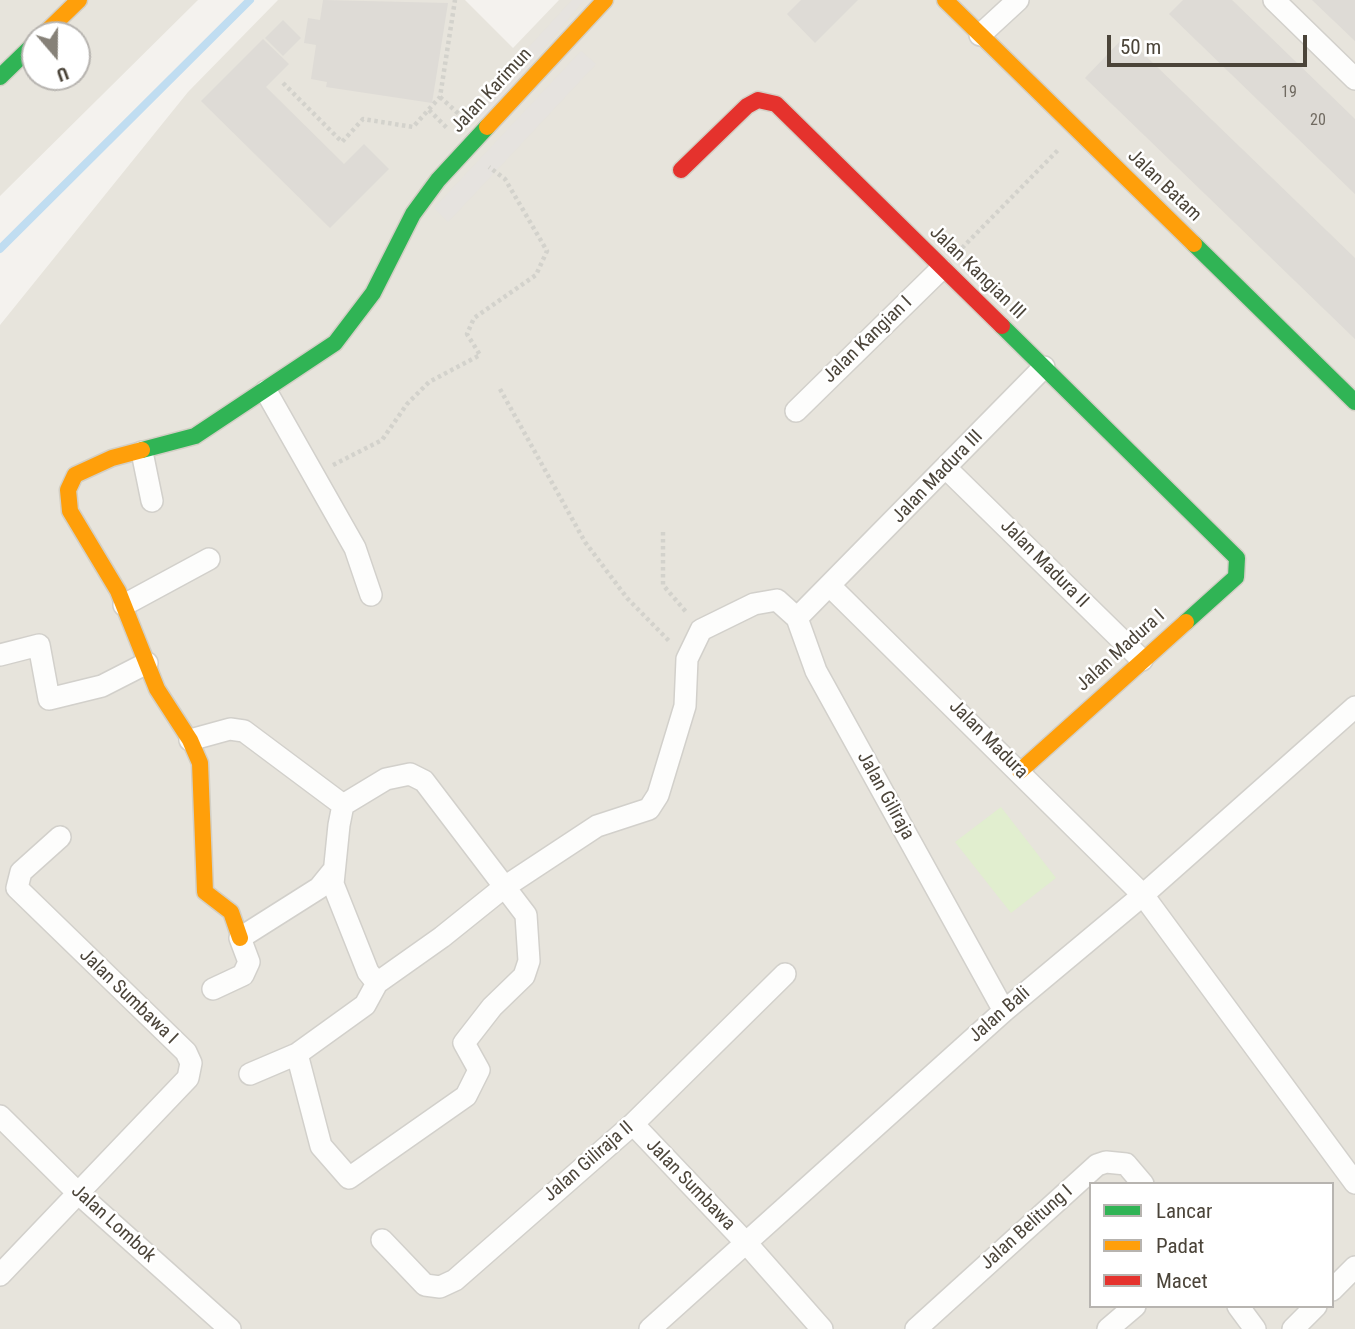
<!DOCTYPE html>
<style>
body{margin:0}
#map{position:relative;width:1355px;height:1329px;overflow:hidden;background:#f4f2ee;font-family:"Roboto Condensed",sans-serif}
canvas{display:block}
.legend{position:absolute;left:1089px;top:1182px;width:245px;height:126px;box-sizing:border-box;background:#fff;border:2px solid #b7b4b0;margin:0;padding:9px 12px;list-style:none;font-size:21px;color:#4b4439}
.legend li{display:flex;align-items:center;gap:14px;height:35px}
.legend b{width:35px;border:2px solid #b7b4b0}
.north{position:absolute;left:21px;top:21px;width:70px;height:70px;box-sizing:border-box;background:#fff;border:2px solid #b7b4b0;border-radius:50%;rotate:160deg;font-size:19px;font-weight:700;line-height:28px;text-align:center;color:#4b4439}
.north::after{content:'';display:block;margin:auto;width:24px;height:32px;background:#868178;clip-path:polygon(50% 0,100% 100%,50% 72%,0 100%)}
.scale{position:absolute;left:1107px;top:35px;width:200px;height:32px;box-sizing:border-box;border:4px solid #4b4439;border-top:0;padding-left:9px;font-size:21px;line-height:24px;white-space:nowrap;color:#4b4439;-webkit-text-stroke:5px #fff;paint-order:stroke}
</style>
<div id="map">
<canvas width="1355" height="1329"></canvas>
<ul class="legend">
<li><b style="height:9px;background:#30b455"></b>Lancar</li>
<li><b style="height:9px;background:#ff9f0a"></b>Padat</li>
<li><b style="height:9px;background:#e5322d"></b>Macet</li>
</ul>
<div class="north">U</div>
<div class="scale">50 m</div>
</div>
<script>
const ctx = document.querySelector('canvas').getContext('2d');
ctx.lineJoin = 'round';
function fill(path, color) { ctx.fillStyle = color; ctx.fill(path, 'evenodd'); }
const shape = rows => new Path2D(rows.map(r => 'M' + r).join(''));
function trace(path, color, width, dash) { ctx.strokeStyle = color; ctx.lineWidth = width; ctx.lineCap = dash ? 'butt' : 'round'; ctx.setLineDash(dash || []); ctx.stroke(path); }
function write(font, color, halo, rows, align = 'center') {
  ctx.font = font + ' "Roboto Condensed",sans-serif'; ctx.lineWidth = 5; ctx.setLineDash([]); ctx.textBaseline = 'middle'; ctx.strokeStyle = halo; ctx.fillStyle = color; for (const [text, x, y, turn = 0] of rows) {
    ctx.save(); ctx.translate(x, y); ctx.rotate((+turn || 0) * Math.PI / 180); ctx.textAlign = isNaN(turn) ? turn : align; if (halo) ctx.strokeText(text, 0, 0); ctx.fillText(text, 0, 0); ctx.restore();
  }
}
fill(shape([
 [0,0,198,0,0,196],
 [35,35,77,35,77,77,35,77],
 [278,0,465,0,513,48,559,0,1355,0,1355,1329,0,1329,0,325,188,92],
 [1091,1184,1332,1184,1332,1306,1091,1306]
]), '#e7e4dc');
fill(shape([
 [1001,807,1056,878,1011,913,955,842]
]), '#e1eecf');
fill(shape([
 [572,0,584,0,483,121,471,110],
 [581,51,596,64,448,222,434,208]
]), '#e6e3df');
trace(shape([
 [0,249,250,0]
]), '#c0ddf1', 8);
fill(shape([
 [323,0,448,3,432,103,326,87,327,82,311,79,316,45,304,43,308,18,320,20],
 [801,0,858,0,815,43,787,14],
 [1183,0,1232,0,1355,119,1355,194,1169,14],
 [1312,0,1355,0,1355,41,1333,20],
 [283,20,301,38,283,56,265,38],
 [1125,36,1355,258,1355,339,1085,78],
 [263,39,289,64,266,87,344,164,364,144,389,169,330,228,201,101]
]), '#dedbd6');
const street = shape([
 [1274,0,1355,79],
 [980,35,1018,0],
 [266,391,355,548,371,595],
 [796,411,941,269],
 [142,452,152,501],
 [947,469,1142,660],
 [831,587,1143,895,1355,1183],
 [124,605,209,559],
 [0,655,39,645,49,699,102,686,147,663],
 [190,740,230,729,244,731,343,805],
 [213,989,243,975,249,962,240,938,319,888,332,872],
 [1004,1011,816,671,797,618,1044,367],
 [297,1054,321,1146,349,1178,466,1096,479,1070,464,1043,492,1007,524,976,529,961,526,915,424,781,410,774,386,779,343,805,339,825,333,884,368,972,377,983],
 [250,1074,297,1054,365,1005,377,983,442,937,503,888,597,826,649,809,658,795,685,706,687,659,701,630,754,604,777,600,797,618],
 [0,1116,79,1194,230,1329],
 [633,1124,748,1245,822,1329],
 [382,1240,425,1285,440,1287,455,1280,633,1124,785,974],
 [0,1275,188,1078,191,1063,186,1052,17,888,21,872,60,837],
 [1332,1290,1355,1267],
 [1238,1306,1255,1329],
 [650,1329,1004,1011,1143,895,1355,707],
 [916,1329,1097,1165,1106,1162,1126,1164,1143,1184],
 [1108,1329,1135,1306],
 [1293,1329,1316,1306]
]);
const fast = shape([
 [0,77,35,43],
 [1194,244,1355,402],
 [1002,326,1237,558,1236,577,1186,622],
 [142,450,195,436,335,343,373,293,413,214,438,180,487,127]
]);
const slow = shape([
 [945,0,1194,244],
 [43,35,79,0],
 [487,127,605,0],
 [142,450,112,458,75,475,68,490,70,511,118,591,157,689,190,740,200,763,205,892,231,912,240,938],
 [1020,771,1186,622]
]);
const jam = shape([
 [681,170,747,106,758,100,776,104,1002,326]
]);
trace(street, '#d2d0cb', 24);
trace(fast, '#d3cfc5', 19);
trace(slow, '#d3cfc5', 19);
trace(jam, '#d3cfc5', 19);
trace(shape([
 [283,83,342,142,363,119,413,127,440,97,455,0],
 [440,97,460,115],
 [429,110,447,128],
 [962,248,1059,149],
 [500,389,585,542,627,598,671,643],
 [333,465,382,440,407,404,429,382,480,355,467,334,474,318,536,275,547,251,505,179,489,167],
 [663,532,663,585,687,613]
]), '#d3d2cc', 4.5, [3.5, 3.5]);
trace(street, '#fdfdfc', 21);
trace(fast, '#30b455', 16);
trace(slow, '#ff9f0a', 16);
trace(jam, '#e5322d', 16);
write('16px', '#706a61', null, [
 ["19",1289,93],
 ["20",1318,121]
]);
write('19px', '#4b4439', '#fff', [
 ["Jalan Karimun",492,91,-47],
 ["Jalan Batam",1164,186,44],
 ["Jalan Kangian III",977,273,44],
 ["Jalan Kangian I",868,340,-44],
 ["Jalan Madura III",938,477,-46],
 ["Jalan Madura II",1044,564,45],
 ["Jalan Madura I",1121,651,-42],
 ["Jalan Madura",988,740,45],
 ["Jalan Giliraja",885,796,61],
 ["Jalan Sumbawa I",128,997,44],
 ["Jalan Bali",1000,1015,-41],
 ["Jalan Giliraja II",589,1162,-41],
 ["Jalan Sumbawa",690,1185,46],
 ["Jalan Lombok",113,1224,42],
 ["Jalan Belitung I",1027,1228,-42]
]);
</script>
